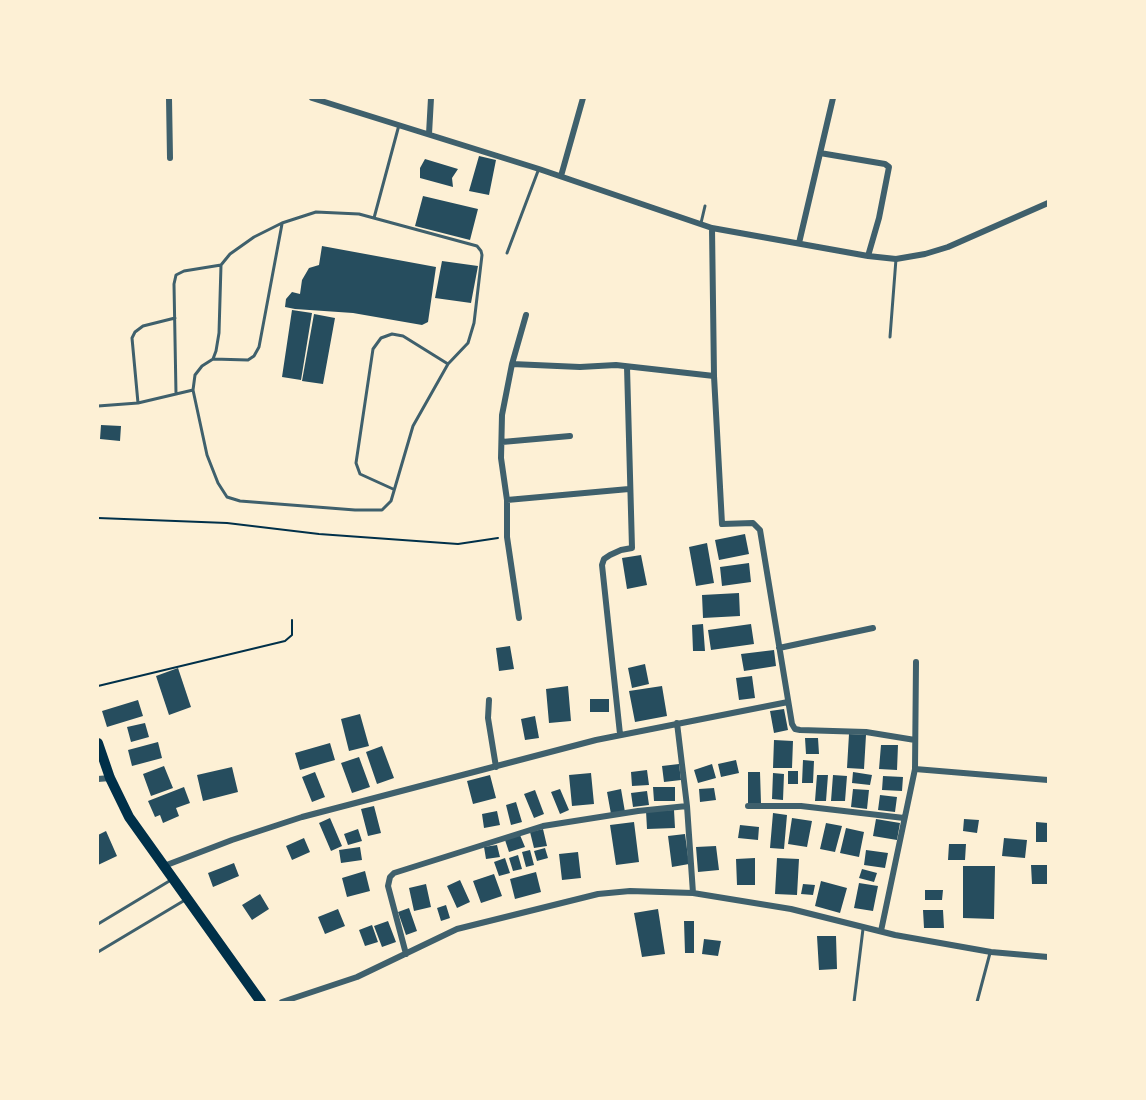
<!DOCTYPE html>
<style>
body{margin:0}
#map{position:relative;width:1146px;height:1100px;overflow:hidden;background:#fdf0d5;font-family:"IBM Plex Serif",serif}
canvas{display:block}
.frame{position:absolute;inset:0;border:99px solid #fdf0d5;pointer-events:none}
</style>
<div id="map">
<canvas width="1146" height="1100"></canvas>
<div class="frame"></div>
</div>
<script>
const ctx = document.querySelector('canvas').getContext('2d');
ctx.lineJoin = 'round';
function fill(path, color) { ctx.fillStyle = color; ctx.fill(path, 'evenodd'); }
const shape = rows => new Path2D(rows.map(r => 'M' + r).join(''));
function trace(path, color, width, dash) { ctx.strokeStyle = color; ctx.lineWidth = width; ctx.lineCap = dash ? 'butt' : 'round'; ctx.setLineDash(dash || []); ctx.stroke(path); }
fill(shape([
 [479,156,496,160,489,195,469,191],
 [425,159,458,169,452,178,453,187,420,178,420,168],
 [423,196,478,209,470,240,415,226],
 [322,246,436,267,428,322,422,325,353,313,295,309,285,307,286,299,292,292,300,294,302,280,309,268,319,265],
 [442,261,478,266,471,303,435,298],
 [292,310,312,313,301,380,282,377],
 [314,314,335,318,323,384,302,381],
 [101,425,121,426,120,441,100,439],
 [745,534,749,554,719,560,715,540],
 [707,543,714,583,696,586,689,547],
 [641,555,647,585,627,589,622,558],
 [749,563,751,582,722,586,720,567],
 [739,593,740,616,703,618,702,595],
 [703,624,705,651,693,651,692,625],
 [751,624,754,644,711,650,708,630],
 [510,646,514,669,499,671,496,648],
 [774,650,776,666,744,671,741,654],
 [645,664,649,684,632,688,628,668],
 [178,668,191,707,169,715,156,676],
 [752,676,755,698,739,700,736,678],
 [568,686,571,721,549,723,546,689],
 [662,686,667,716,635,722,629,691],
 [590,699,609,699,609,712,590,712],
 [138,700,143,716,107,727,102,711],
 [784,709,788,730,774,733,770,711],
 [360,714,369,746,349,751,341,719],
 [535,716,539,738,525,740,521,719],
 [145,723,149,737,131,742,127,727],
 [849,734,866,735,864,769,847,768],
 [805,738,818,738,819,754,806,754],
 [774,740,793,741,792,768,773,768],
 [158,742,162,758,132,766,128,750],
 [330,743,335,760,300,770,295,753],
 [881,745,898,745,897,770,879,769],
 [382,746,394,778,377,784,366,752],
 [359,757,370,787,352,793,341,763],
 [736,760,739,773,721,777,718,764],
 [803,760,814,761,813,783,802,783],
 [679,764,681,780,664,782,662,766],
 [712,764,716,778,698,783,694,770],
 [164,766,173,788,151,796,143,774],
 [232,767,238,792,203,801,197,775],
 [647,770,649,785,632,786,631,772],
 [788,771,798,771,798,784,788,784],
 [315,772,325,797,312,802,302,777],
 [748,772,760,772,761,803,748,803],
 [853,772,872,775,870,785,852,783],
 [591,773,594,804,572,806,569,775],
 [773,773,784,774,783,800,772,799],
 [490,775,496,798,473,804,467,781],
 [817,775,828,775,826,801,815,801],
 [833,775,847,776,845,801,831,801],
 [883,776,903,777,902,791,882,790],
 [184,787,190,803,176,808,179,816,163,823,160,815,155,817,148,801],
 [653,787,675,787,675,801,654,801],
 [714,788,716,800,700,802,699,789],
 [560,789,569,810,560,814,551,792],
 [621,789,625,812,611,814,607,792],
 [853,789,869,790,867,809,851,807],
 [535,790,544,814,534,818,524,794],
 [647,791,649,805,633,807,631,793],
 [880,795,897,797,895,812,878,810],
 [516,802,522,822,511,825,506,805],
 [374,806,381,833,368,836,361,809],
 [674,810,675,828,647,829,646,811],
 [497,811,500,825,484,828,482,814],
 [773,813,787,815,784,849,770,848],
 [330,818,342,846,331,851,319,823],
 [792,818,812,821,807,847,788,844],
 [876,819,900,823,897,840,873,836],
 [964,819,979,820,977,833,963,831],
 [634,822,639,862,616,865,610,825],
 [1036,822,1048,823,1048,842,1036,842],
 [826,823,842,826,835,852,820,849],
 [740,825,759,827,758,840,738,838],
 [846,828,864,832,859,857,840,853],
 [358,829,362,841,348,845,344,834],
 [543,829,547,846,534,848,530,832],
 [106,831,117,856,98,865,98,835],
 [685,834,689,864,672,867,668,836],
 [520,835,525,847,509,852,505,840],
 [304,838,310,852,292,860,286,846],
 [1004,838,1027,840,1025,858,1002,856],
 [949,844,966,844,965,860,948,860],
 [497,845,500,857,486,859,484,847],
 [716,846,719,870,698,872,696,847],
 [360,847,362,860,341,863,339,850],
 [545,848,548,858,537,861,534,851],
 [530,850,534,865,526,867,522,852],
 [866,850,888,853,885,868,864,865],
 [578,852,581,878,562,880,559,854],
 [518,855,522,869,513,871,509,858],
 [505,858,510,873,499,876,494,862],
 [755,858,755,885,737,885,736,859],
 [777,858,799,859,797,895,775,894],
 [234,863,239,876,213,887,208,873],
 [1031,865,1048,865,1048,884,1032,884],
 [963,866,995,866,994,919,963,918],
 [862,869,877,873,874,882,859,878],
 [365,871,370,891,347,897,342,878],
 [536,872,541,892,515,899,510,879],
 [494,874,502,896,481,903,473,881],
 [460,880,470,902,457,908,447,886],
 [821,881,847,888,840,913,815,906],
 [859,883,878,886,873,911,854,908],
 [426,884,431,907,414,911,409,888],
 [803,884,815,885,813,895,801,894],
 [925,890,943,890,942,900,925,900],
 [260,894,269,909,252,920,242,905],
 [446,905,450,918,441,921,437,908],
 [409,908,417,931,406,935,398,912],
 [338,909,345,926,325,934,318,917],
 [658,909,665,954,642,957,634,913],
 [923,910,943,910,944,928,924,928],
 [388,921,396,942,382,947,374,926],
 [684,921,694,921,694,953,685,953],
 [372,925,378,942,365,946,359,930],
 [817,936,836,936,837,969,819,970],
 [704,939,721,941,718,956,702,954]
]), '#264d5e');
trace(shape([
 [98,518,227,523,319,534,458,544,498,538],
 [98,686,285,641,292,635,292,620]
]), '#003049', 2);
trace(shape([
 [374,218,399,125],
 [701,223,705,206],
 [507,253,538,171],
 [890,337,896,259],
 [213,359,248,360,254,356,259,347,282,224],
 [176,394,174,284,176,275,184,271,221,265],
 [138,403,132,338,135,332,143,326,175,318],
 [98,406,138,403,193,390,195,375,202,366,213,359,216,351,219,333,221,265,230,254,254,237,282,223,316,212,359,214,477,246,481,251,482,255,474,323,468,343,448,364,413,426,391,501,382,510,355,510,240,501,227,497,218,483,207,455,193,390],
 [393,489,360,474,356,463,373,349,381,338,392,334,403,336,448,364],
 [98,924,171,880],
 [98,952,185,900],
 [854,1002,863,929],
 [977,1002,990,953]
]), '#3f606c', 3);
trace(shape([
 [169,98,170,158],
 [312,98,539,169,712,228,868,256,896,259,925,254,948,247,1048,203],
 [429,134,431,98],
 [820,153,885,164,889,167,879,218,868,256],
 [561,176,583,98],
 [712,228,714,376,722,524,753,523,760,530,792,724,795,729,800,730,866,732,915,740],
 [799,243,833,98],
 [512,364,526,315],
 [502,442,570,436],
 [507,500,629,489],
 [519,618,507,537,507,500,501,458,502,415,512,364,580,367,616,365,714,376],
 [779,648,873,628],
 [489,700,488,718,496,767],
 [677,723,687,806,693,893],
 [620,734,602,565,604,559,610,555,621,550,632,548,627,367],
 [915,769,916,662],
 [98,779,110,778],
 [748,806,801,806,904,818],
 [164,866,232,840,302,817,596,740,788,702],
 [881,931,915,769,1048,780],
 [406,954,388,886,390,877,394,873,543,826,638,811,687,806],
 [282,1002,357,977,457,929,598,894,630,891,693,893,791,909,895,935,991,952,1048,957]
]), '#3f606c', 6);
trace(shape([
 [98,743,110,778,129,817,261,1002]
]), '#003049', 10);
</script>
